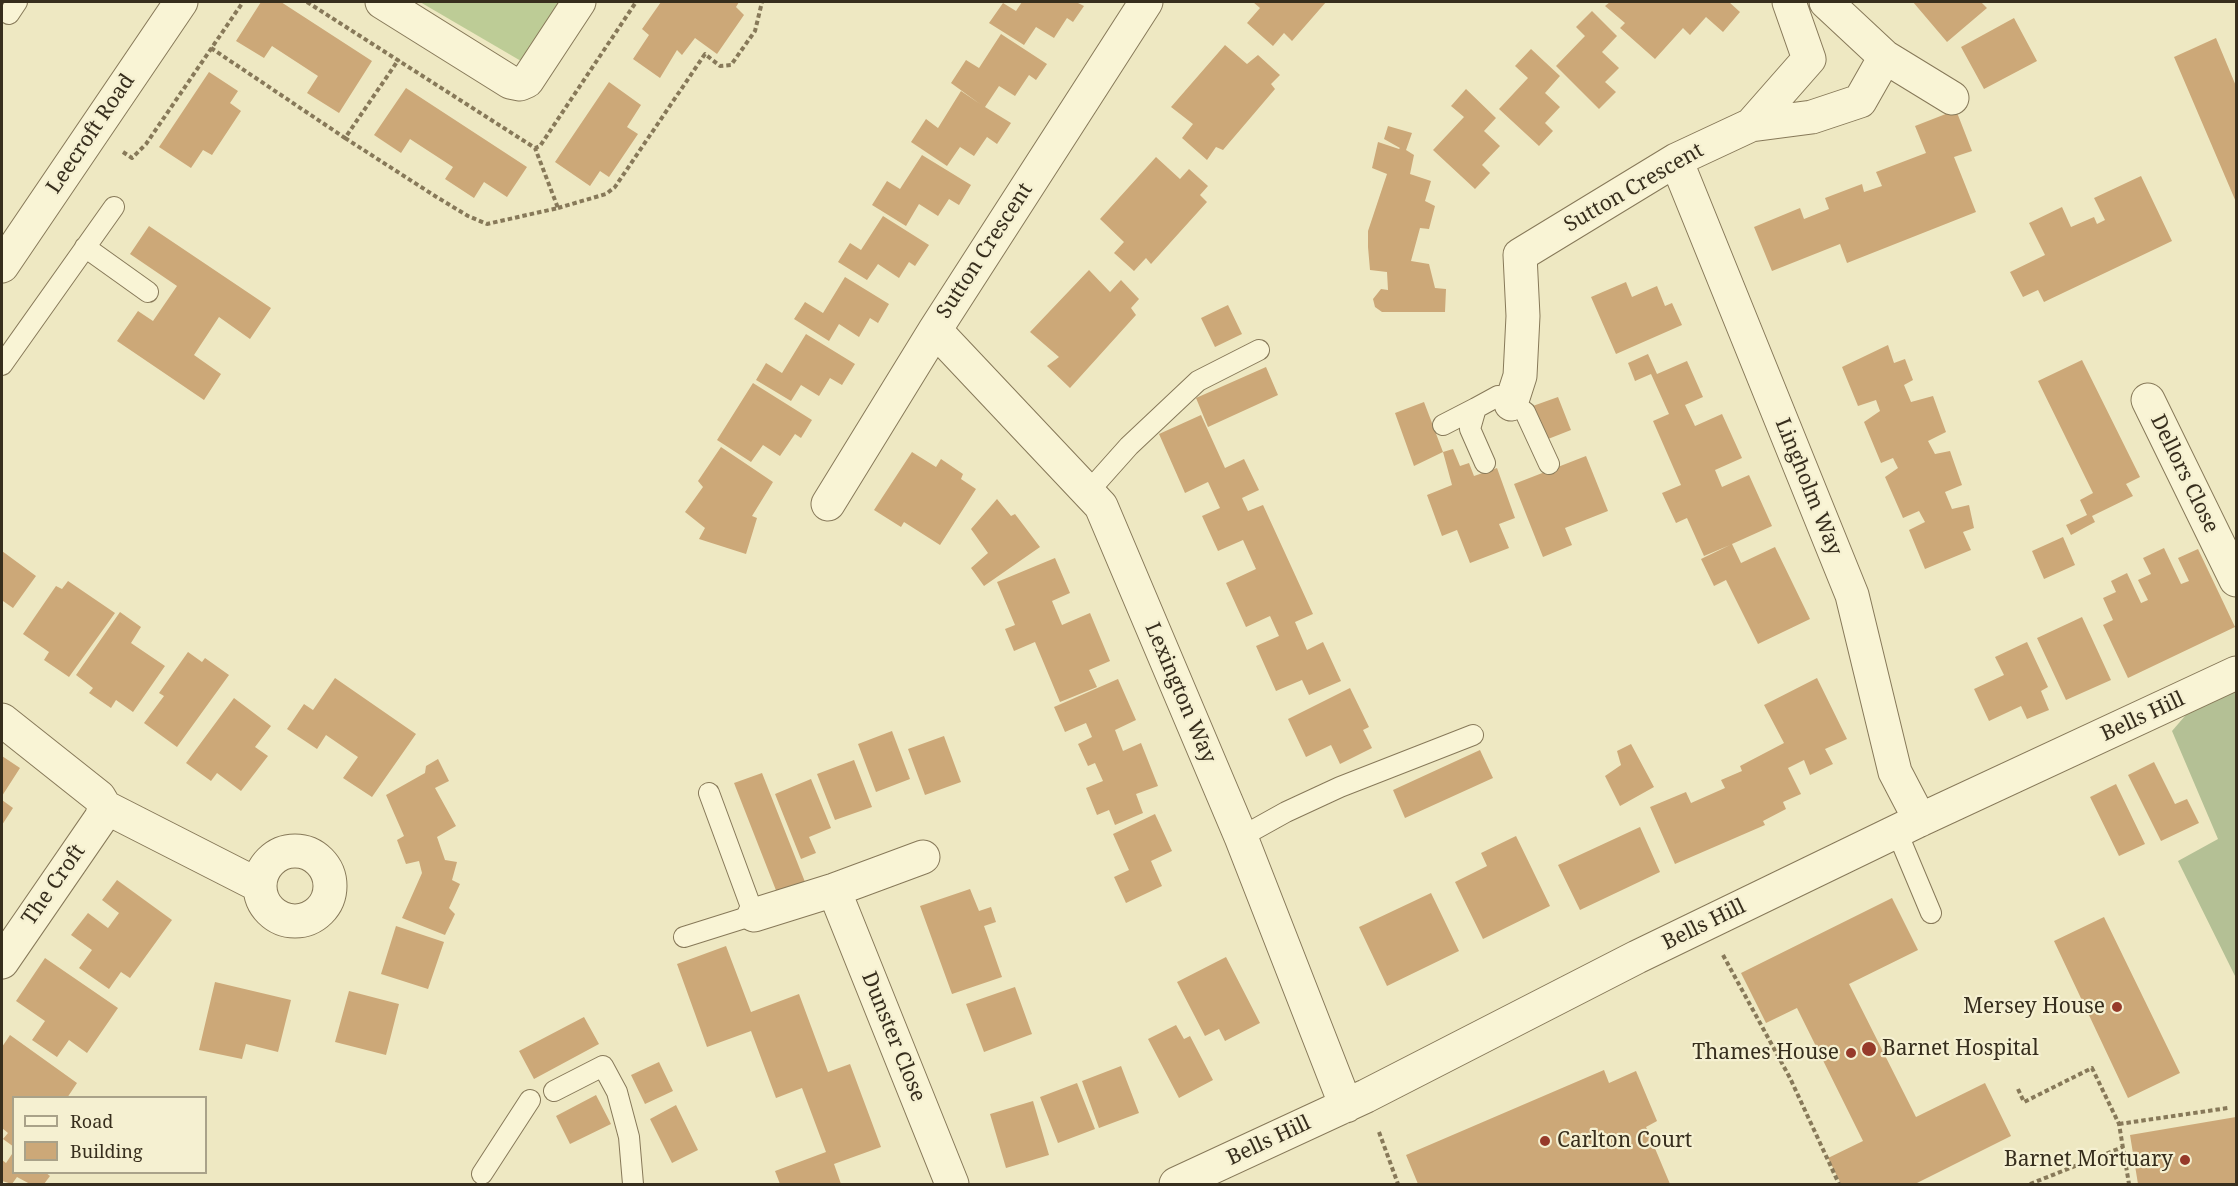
<!DOCTYPE html>
<style>
body{margin:0}
#map{position:relative;width:2238px;height:1186px;overflow:hidden;background:#eee8c2;font-family:"Noto Serif",serif}
canvas{display:block}
.frame{position:absolute;inset:0;border:3px solid #372e1d;pointer-events:none}
.legend{position:absolute;left:12px;top:1096px;width:195px;height:78px;box-sizing:border-box;background:#f5f0d1;border:2px solid #a9a289;margin:0;padding:8px 10px;list-style:none;font-size:18px;color:#372e1d}
.legend li{display:flex;align-items:center;gap:12px;height:30px}
.legend b{width:30px;border:2px solid #a9a289}
</style>
<div id="map">
<canvas width="2238" height="1186"></canvas>
<div class="frame"></div>
<ul class="legend">
<li><b style="height:8px;background:#f9f4d5"></b>Road</li>
<li><b style="height:16px;background:#cca878"></b>Building</li>
</ul>
</div>
<script>
const ctx = document.querySelector('canvas').getContext('2d');
ctx.lineJoin = 'round';
function fill(path, color) { ctx.fillStyle = color; ctx.fill(path, 'evenodd'); }
const shape = rows => new Path2D(rows.map(r => 'M' + r).join(''));
function trace(path, color, width, dash) { ctx.strokeStyle = color; ctx.lineWidth = width; ctx.lineCap = dash ? 'butt' : 'round'; ctx.setLineDash(dash || []); ctx.stroke(path); }
function write(font, color, halo, rows, align = 'center') {
  ctx.font = font + ' "Noto Serif",serif'; ctx.lineWidth = 4.5; ctx.setLineDash([]); ctx.textBaseline = 'middle'; ctx.strokeStyle = halo; ctx.fillStyle = color; for (const [text, x, y, turn = 0] of rows) {
    ctx.save(); ctx.translate(x, y); ctx.rotate((+turn || 0) * Math.PI / 180); ctx.textAlign = isNaN(turn) ? turn : align; if (halo) ctx.strokeText(text, 0, 0); ctx.fillText(text, 0, 0); ctx.restore();
  }
}
fill(shape([
 [420,2,560,2,521,61]
]), '#bdcc96');
fill(shape([
 [2236,657,2236,978,2178,861,2218,839,2172,731]
]), '#b4c095');
fill(shape([
 [261,2,281,2,372,61,339,113,307,93,318,76,272,46,264,58,236,41],
 [661,2,739,2,736,7,744,15,717,54,695,38,682,55,677,50,660,78,633,59,649,35,642,29],
 [1022,2,1076,2,1084,6,1073,22,1067,18,1054,38,1036,27,1024,45,989,23,1003,3,1016,11],
 [1253,2,1326,2,1292,41,1284,33,1273,46,1247,23,1260,8],
 [1610,2,1729,2,1740,12,1723,32,1706,17,1690,35,1683,28,1655,59,1620,28,1625,23,1605,6],
 [1913,2,1981,2,1987,8,1947,42],
 [1592,11,1617,36,1602,52,1619,68,1605,82,1616,92,1599,109,1556,66,1585,36,1576,27],
 [2014,18,2037,61,1984,89,1961,47],
 [1001,34,1047,64,1036,80,1029,75,1015,96,999,86,985,107,1011,123,997,144,987,137,974,156,960,147,947,166,911,142,926,119,938,128,961,91,980,104,951,83,966,60,979,68],
 [2216,38,2236,86,2236,202,2174,57],
 [1225,45,1247,64,1258,55,1280,75,1271,84,1275,89,1223,150,1216,147,1207,160,1182,138,1193,124,1171,107],
 [1531,49,1560,76,1545,93,1560,107,1545,123,1553,131,1539,146,1499,109,1528,78,1515,66],
 [209,72,238,91,230,103,241,111,212,155,203,150,191,168,159,147],
 [609,82,641,105,627,127,638,134,609,177,600,171,590,186,555,162],
 [406,88,527,167,507,197,484,182,474,198,445,179,453,167,410,139,401,153,374,135],
 [1466,89,1496,118,1484,131,1500,146,1482,165,1490,173,1475,189,1433,150,1464,117,1451,106],
 [1956,110,1972,151,1954,157,1976,212,1847,263,1840,244,1772,271,1754,227,1800,208,1804,219,1829,209,1825,198,1862,184,1864,192,1882,186,1876,172,1926,153,1915,126],
 [1388,126,1412,133,1406,150,1414,155,1410,174,1431,181,1425,201,1435,206,1429,229,1420,228,1411,261,1429,264,1435,288,1446,289,1445,312,1382,312,1375,307,1373,299,1381,289,1388,290,1387,272,1370,270,1368,247,1368,231,1387,174,1372,168,1378,142,1399,149,1400,148,1384,139],
 [922,155,971,185,959,205,949,199,938,216,919,204,906,226,872,205,887,181,900,189],
 [1156,157,1180,179,1189,169,1208,186,1200,195,1207,202,1151,264,1146,258,1134,271,1114,253,1124,242,1100,219],
 [2141,176,2172,241,2044,302,2038,290,2023,297,2010,272,2045,255,2029,223,2062,207,2071,227,2094,217,2097,224,2105,220,2094,198],
 [883,216,929,245,915,266,909,262,899,278,878,264,867,280,838,262,850,243,861,250],
 [149,226,271,308,250,339,219,317,194,355,221,374,204,400,117,341,138,311,153,321,177,286,130,254],
 [1089,270,1110,292,1121,280,1139,299,1131,308,1136,315,1070,388,1047,366,1059,357,1030,332],
 [845,277,889,304,878,323,870,318,859,337,839,324,829,341,794,319,805,302,823,313],
 [1626,282,1632,297,1657,286,1665,306,1672,303,1682,325,1616,354,1591,297],
 [1228,305,1242,334,1215,347,1201,318],
 [806,334,855,364,842,385,830,378,819,396,801,385,791,401,756,380,766,363,782,373],
 [1888,345,1894,363,1905,359,1913,380,1904,385,1911,402,1933,396,1946,432,1928,441,1935,454,1950,451,1962,485,1945,492,1952,509,1969,505,1974,528,1963,532,1971,550,1925,569,1909,530,1925,522,1919,511,1903,518,1885,477,1898,468,1893,458,1881,463,1864,422,1880,411,1876,400,1858,406,1842,367],
 [1648,354,1657,374,1687,361,1703,397,1685,405,1695,426,1722,414,1742,458,1715,470,1722,487,1749,475,1772,526,1732,544,1741,563,1775,547,1810,619,1758,644,1726,580,1714,586,1701,559,1730,545,1704,556,1687,518,1676,523,1662,493,1681,485,1653,421,1669,414,1651,374,1635,381,1628,363],
 [2082,360,2140,477,2126,484,2133,496,2092,516,2095,522,2071,535,2066,525,2087,515,2080,500,2093,493,2038,381],
 [1266,367,1278,395,1208,427,1196,398],
 [753,383,812,420,801,438,795,434,780,456,763,445,751,462,717,440],
 [1558,397,1571,430,1543,441,1530,407],
 [1424,402,1443,452,1414,466,1395,413],
 [1201,415,1225,468,1244,459,1259,490,1242,498,1248,511,1263,505,1313,614,1295,622,1307,650,1323,642,1341,681,1309,695,1302,680,1276,691,1256,646,1279,636,1270,616,1246,627,1226,583,1256,569,1243,540,1218,551,1202,516,1220,508,1208,482,1185,493,1159,434],
 [721,447,773,482,752,516,757,518,746,554,699,539,705,528,685,512,703,487,698,481],
 [1453,449,1460,466,1469,463,1474,476,1497,468,1515,518,1499,524,1509,548,1470,563,1457,530,1442,536,1427,495,1452,485,1443,452],
 [912,452,936,467,941,459,963,474,961,479,976,489,940,545,904,522,901,527,874,510],
 [1586,456,1608,511,1565,528,1572,545,1543,557,1514,484],
 [997,499,1011,516,1015,514,1040,547,984,586,971,568,988,553,971,529],
 [2063,537,2075,565,2044,579,2032,551],
 [2164,548,2181,584,2189,581,2178,558,2198,549,2235,627,2128,678,2103,625,2113,620,2103,598,2116,592,2111,581,2127,573,2141,603,2148,600,2138,580,2151,574,2143,558],
 [2,551,36,576,13,608,3,601,2,603],
 [1055,558,1070,593,1052,601,1062,625,1090,613,1110,661,1089,670,1097,687,1060,702,1035,642,1014,651,1005,629,1015,625,997,582],
 [68,581,115,613,69,677,44,660,49,652,23,634,56,586,62,589],
 [120,612,141,627,131,643,165,666,133,712,116,700,111,708,89,693,93,688,76,675],
 [2082,617,2111,680,2066,700,2037,638],
 [2027,642,2048,687,2041,691,2049,710,2027,719,2021,706,1989,721,1974,689,2004,675,1995,657],
 [188,652,202,662,205,658,229,675,177,747,144,723,164,696,159,693],
 [335,678,416,734,372,797,343,778,358,757,326,735,317,749,287,729,304,704,313,710],
 [1817,678,1847,739,1825,749,1833,764,1810,775,1804,760,1788,768,1801,794,1783,802,1786,809,1763,821,1765,825,1675,864,1650,807,1686,792,1691,803,1725,788,1721,780,1742,771,1740,766,1784,743,1764,705],
 [1118,679,1136,720,1115,730,1123,751,1141,743,1158,786,1136,794,1143,813,1115,825,1109,810,1097,815,1086,788,1103,781,1095,763,1088,766,1078,744,1092,737,1086,723,1065,732,1054,707],
 [1350,688,1369,727,1363,730,1372,748,1340,764,1331,745,1306,757,1288,719],
 [234,698,271,726,255,747,268,756,241,791,217,773,211,781,186,763],
 [892,731,910,779,876,792,858,744],
 [944,736,961,782,925,795,908,749],
 [1631,744,1654,787,1620,806,1605,776,1621,765,1617,751],
 [1480,750,1493,778,1405,818,1393,790],
 [2,756,20,768,2,796],
 [438,759,449,781,435,788,456,826,437,837,445,860,457,862,452,880,460,884,449,908,455,914,445,935,402,918,422,873,419,861,406,864,397,840,404,836,386,795,425,773,426,766],
 [854,760,872,807,835,820,817,774],
 [2154,762,2175,804,2187,799,2199,823,2161,841,2128,775],
 [762,773,807,887,779,898,734,783],
 [811,779,831,828,809,837,816,853,801,859,775,794],
 [2116,784,2145,844,2119,856,2090,797],
 [2,800,13,808,2,825],
 [1155,814,1172,851,1151,861,1162,886,1126,903,1114,877,1129,870,1113,834],
 [1640,827,1660,872,1580,910,1558,865],
 [1516,836,1550,906,1483,939,1455,882,1487,866,1481,853],
 [117,880,172,920,130,978,121,972,109,989,79,968,92,950,71,935,88,913,108,928,119,913,102,900],
 [970,889,979,911,991,907,996,922,984,926,1002,977,952,994,920,906],
 [1431,893,1459,951,1387,986,1359,927],
 [1892,898,1918,950,1849,984,1916,1117,1985,1083,2011,1136,1915,1184,1841,1184,1828,1158,1863,1141,1797,1008,1766,1023,1741,973],
 [2104,917,2180,1073,2128,1098,2054,941],
 [396,926,444,942,428,989,381,974],
 [726,946,751,1012,799,994,828,1072,850,1064,881,1147,834,1164,841,1184,780,1184,775,1171,826,1152,802,1088,776,1098,751,1031,707,1047,677,964],
 [1226,957,1260,1023,1225,1041,1219,1029,1205,1036,1177,982],
 [45,958,118,1008,87,1053,69,1040,57,1057,32,1040,45,1021,16,1001],
 [215,982,291,1000,278,1052,246,1044,242,1059,199,1050],
 [1015,987,1032,1034,984,1052,966,1004],
 [349,991,399,1004,386,1055,335,1042],
 [584,1017,599,1044,534,1079,519,1051],
 [1176,1025,1184,1039,1190,1036,1213,1080,1179,1098,1148,1039],
 [10,1035,77,1083,67,1098,14,1098,14,1147,3,1139,8,1133,2,1128,2,1047],
 [659,1062,673,1091,645,1104,631,1075],
 [1121,1066,1139,1113,1099,1128,1082,1081],
 [1604,1070,1609,1083,1636,1071,1657,1121,1646,1127,1670,1184,1418,1184,1406,1155],
 [1077,1083,1095,1129,1058,1143,1040,1097],
 [596,1095,611,1124,570,1144,556,1116],
 [1033,1101,1049,1155,1006,1168,990,1114],
 [676,1105,698,1150,672,1163,650,1119],
 [2236,1117,2236,1184,2138,1184,2130,1135],
 [14,1151,14,1172,45,1172,50,1176,44,1184,30,1184,17,1177,12,1184,2,1181,2,1160,6,1163]
]), '#cca878');
const lane = shape([
 [9,14,17,2],
 [85,247,148,292],
 [2,365,114,207],
 [1443,425,1476,408],
 [1485,463,1470,429,1476,408,1498,396,1525,412,1549,464],
 [1088,492,1129,446,1198,381,1259,350],
 [1897,832,1931,913],
 [1241,837,1286,812,1340,787,1473,735],
 [684,937,754,915,709,793],
 [554,1091,603,1066,617,1092,629,1137,633,1184],
 [482,1174,530,1100]
]);
const street = shape([
 [382,2,510,82,520,84,527,81,579,2],
 [1826,2,1885,57,1952,98],
 [1751,125,1812,117,1860,101,1885,57],
 [1676,160,1852,595,1895,772,1920,820],
 [2,266,181,2],
 [935,330,1101,506,1241,837,1346,1106],
 [2148,400,2236,580],
 [1511,404,1520,376,1523,316,1520,255,1676,160,1751,125,1809,59,1789,2],
 [828,504,935,330,1146,2],
 [2,720,99,797,105,807,101,818,2,962],
 [105,807,260,886],
 '260 886a35 35 0 1 1 70 0a35 35 0 1 1-70 0Z',
 [834,890,952,1184],
 [754,915,834,890,923,857],
 [1176,1184,1366,1096,1637,957,1920,820,2236,673]
]);
trace(lane, '#877959', 22);
trace(street, '#877959', 35);
trace(shape([
 [307,2,535,148,540,146,636,2],
 [211,48,345,138,399,59],
 [345,138,435,196,468,216,487,224,558,208,535,148],
 [123,152,132,158,146,144,243,2],
 [558,208,606,194,615,187,705,54,720,66,731,65,755,31,762,2],
 [1723,955,1790,1078,1839,1184],
 [2018,1089,2024,1102,2092,1068,2119,1124,2129,1184],
 [2119,1124,2228,1108],
 [1379,1132,1398,1184],
 [2030,1184,2123,1147]
]), '#877959', 4, [4.5, 3]);
trace(lane, '#f9f4d5', 20);
trace(street, '#f9f4d5', 33);
for (const [x, y, r, color] of [
 [2117,1007,6,"#963a2a"],
 [1869,1049,8,"#963a2a"],
 [1851,1053,6,"#963a2a"],
 [1545,1141,6,"#963a2a"],
 [2185,1160,6,"#963a2a"]
]) { const dot = new Path2D(); dot.arc(x, y, r, 0, 2 * Math.PI); ctx.fillStyle = color; ctx.fill(dot); trace(dot, '#f5f0d1', 2); }
write('21px', '#372e1d', '#f5f0d1', [
 ["Leecroft Road",91,134,-56],
 ["Sutton Crescent",1634,188,-30],
 ["Sutton Crescent",985,251,-57],
 ["Dellors Close",2184,474,64],
 ["Lingholm Way",1808,487,68],
 ["Lexington Way",1180,693,67],
 ["Bells Hill",2143,717,-25],
 ["The Croft",54,885,-55],
 ["Bells Hill",1704,925,-26],
 ["Dunster Close",893,1037,68],
 ["Bells Hill",1269,1141,-25]
]);
write('21px', '#372e1d', '#f5f0d1', [
 ["Mersey House",2105,1007],
 ["Barnet Hospital",1882,1049,"left"],
 ["Thames House",1839,1053],
 ["Carlton Court",1557,1141,"left"],
 ["Barnet Mortuary",2173,1160]
], 'right');
</script>
